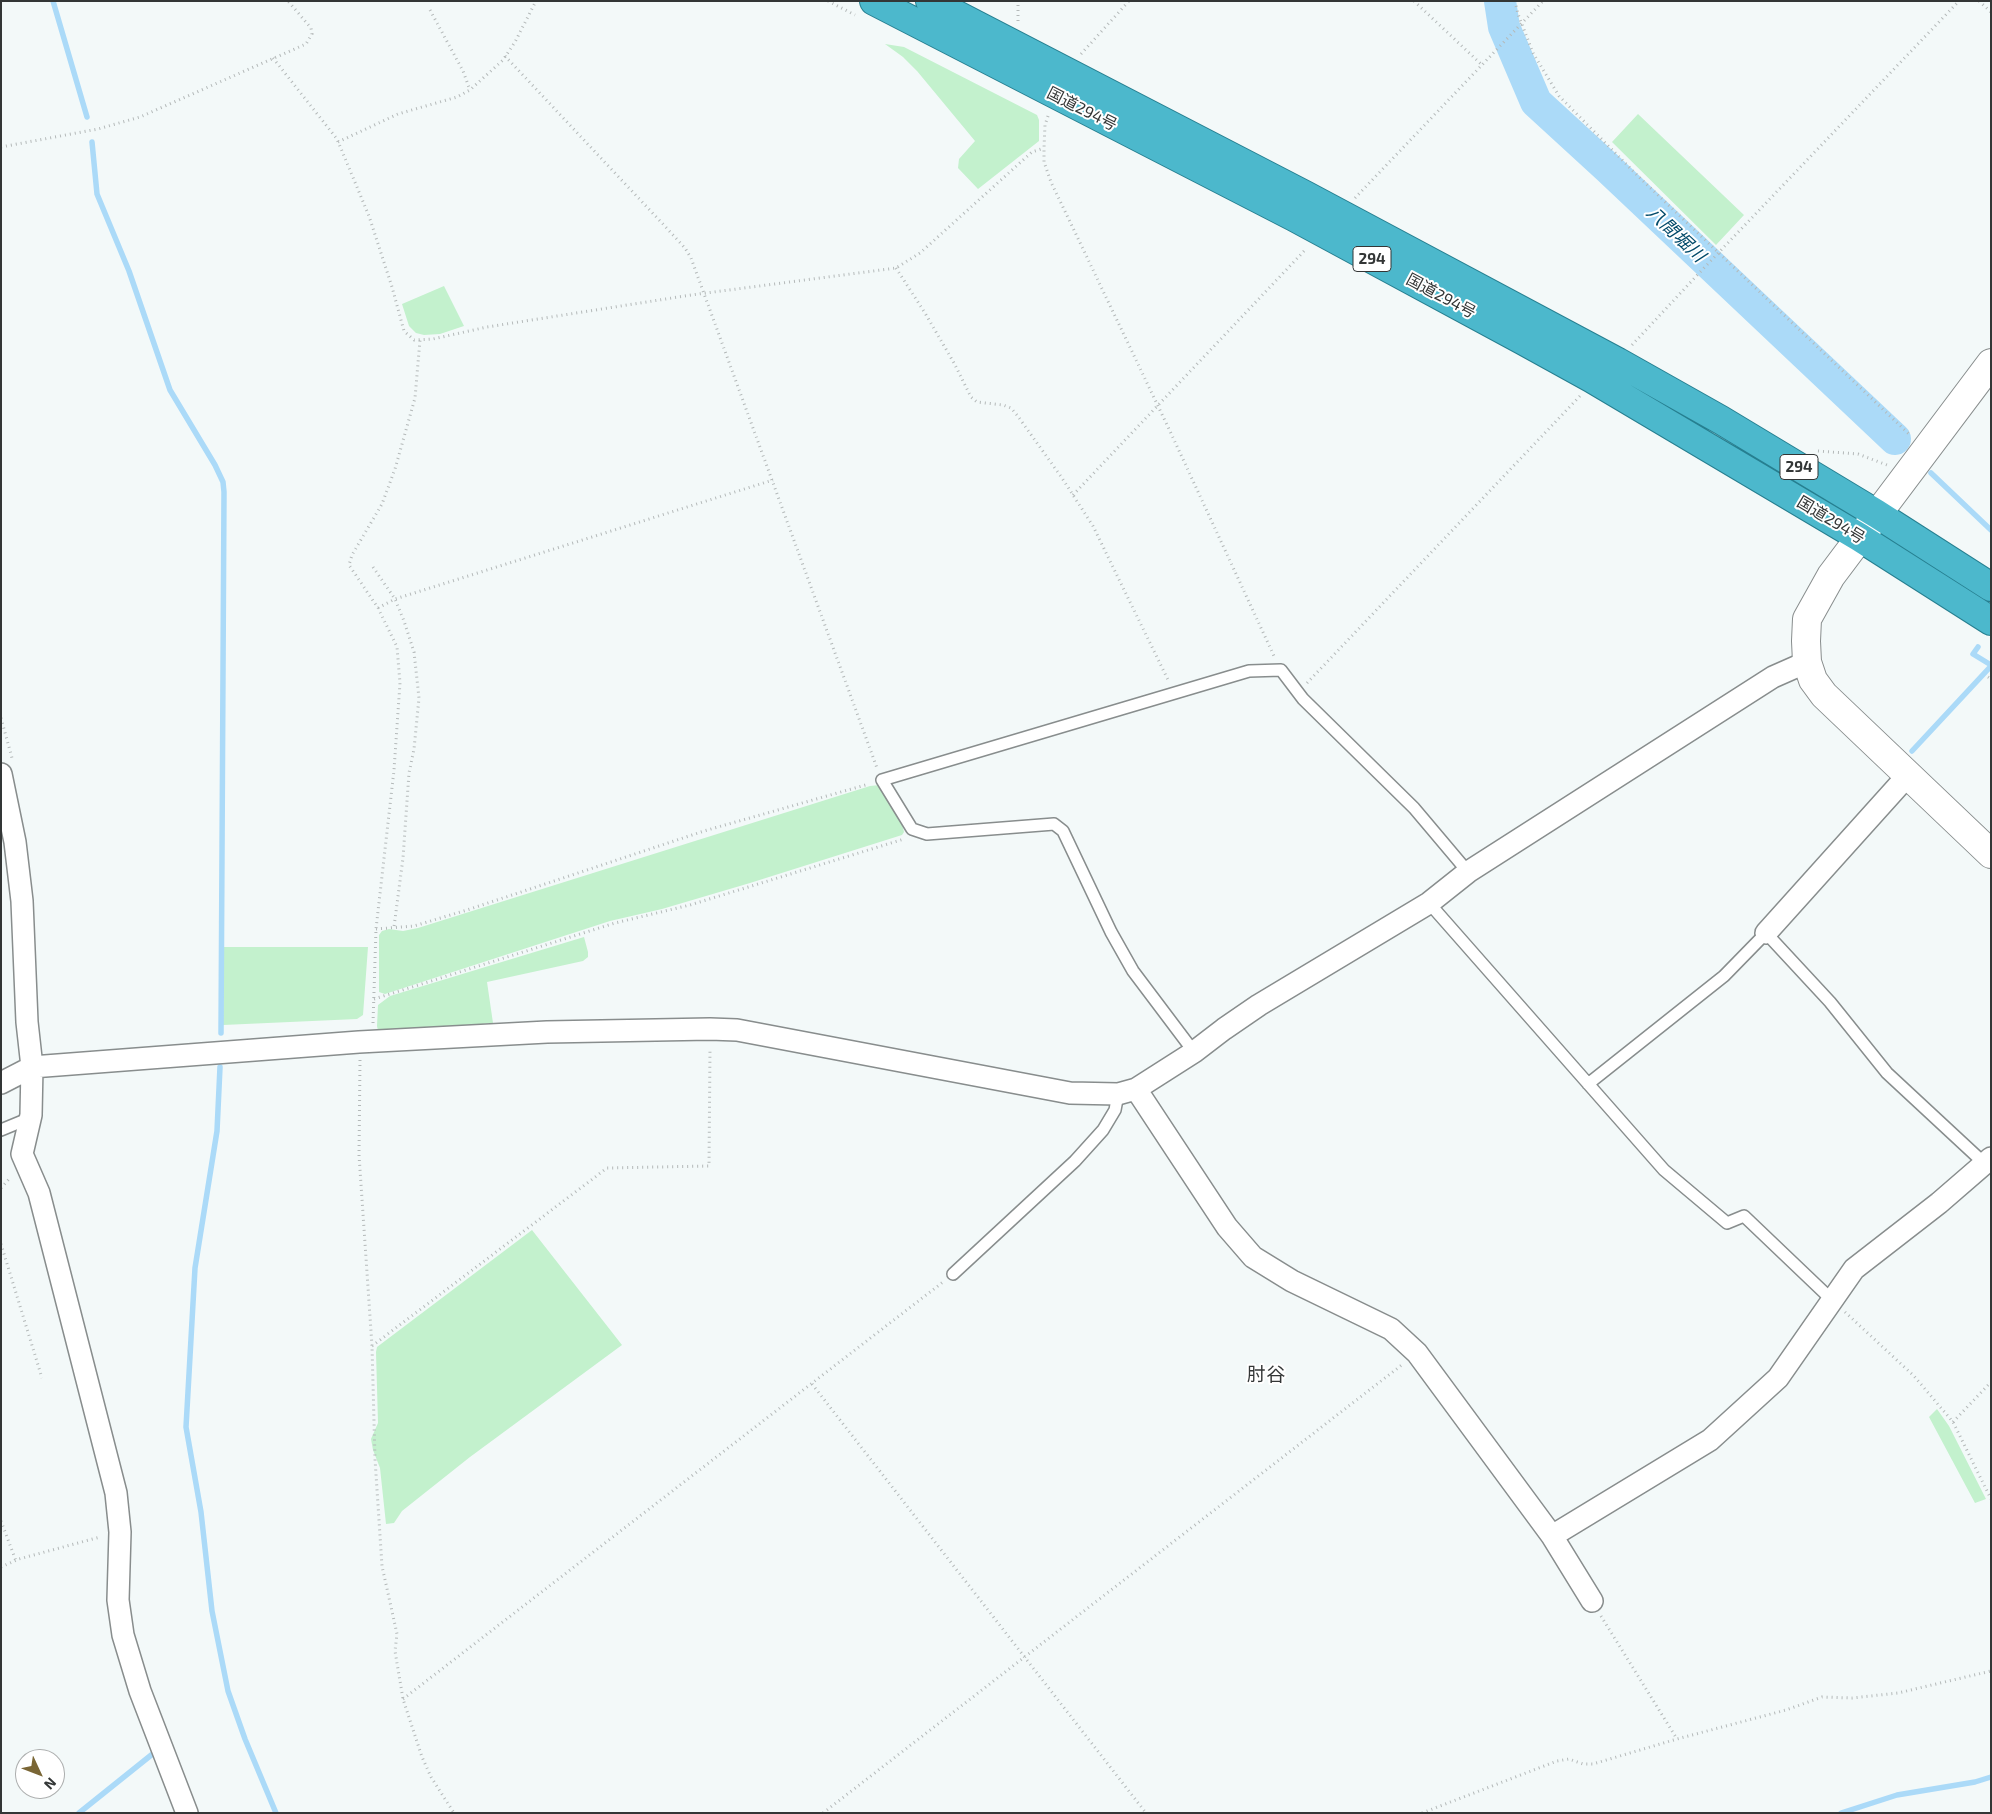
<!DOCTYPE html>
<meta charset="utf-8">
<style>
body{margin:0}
#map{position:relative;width:1992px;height:1814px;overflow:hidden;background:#f3f9f9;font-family:"Exo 2",sans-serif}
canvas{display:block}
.frame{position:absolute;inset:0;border:2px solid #333636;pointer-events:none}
.north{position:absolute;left:15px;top:1749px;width:50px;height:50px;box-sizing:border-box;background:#fff;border:1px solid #adafaf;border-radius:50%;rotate:133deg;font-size:14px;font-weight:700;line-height:20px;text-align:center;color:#333636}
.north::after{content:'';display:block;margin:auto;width:18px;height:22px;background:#7a6635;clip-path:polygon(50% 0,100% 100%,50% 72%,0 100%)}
</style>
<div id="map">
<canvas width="1992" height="1814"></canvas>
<div class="frame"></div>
<div class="north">N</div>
</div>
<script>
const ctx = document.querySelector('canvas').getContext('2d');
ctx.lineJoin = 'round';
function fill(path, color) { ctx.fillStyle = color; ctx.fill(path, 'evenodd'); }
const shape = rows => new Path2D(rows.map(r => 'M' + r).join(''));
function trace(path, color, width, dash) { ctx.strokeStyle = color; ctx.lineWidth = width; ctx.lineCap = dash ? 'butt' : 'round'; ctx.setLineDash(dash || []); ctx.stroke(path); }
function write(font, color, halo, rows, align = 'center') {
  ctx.font = font + ' "Exo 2","Noto Sans JP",sans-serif'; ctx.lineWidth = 4; ctx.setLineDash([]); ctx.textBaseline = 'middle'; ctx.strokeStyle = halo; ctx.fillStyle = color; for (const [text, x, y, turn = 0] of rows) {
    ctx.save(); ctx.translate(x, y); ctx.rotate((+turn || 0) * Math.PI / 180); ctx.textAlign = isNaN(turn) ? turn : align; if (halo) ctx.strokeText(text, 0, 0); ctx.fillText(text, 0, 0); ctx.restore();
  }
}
fill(shape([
 [885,44,904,47,1037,115,1039,120,1039,141,978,189,958,168,959,159,975,141,917,71,903,57],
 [1638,114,1744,215,1716,245,1612,142],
 [444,286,464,326,440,334,424,335,416,333,409,326,402,304],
 [880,785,902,824,904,832,902,835,750,883,662,909,610,921,385,994,379,992,379,935,382,931,389,929,403,931,418,928,870,786],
 [584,937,588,952,588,957,583,961,487,982,493,1023,382,1033,378,1031,377,1026,378,1005,390,996],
 [224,947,368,947,363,1015,357,1019,223,1025],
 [532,1230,622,1345,470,1457,402,1511,394,1523,386,1524,380,1468,373,1450,371,1439,378,1423,376,1352,377,1347],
 [1937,1409,1949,1426,1986,1499,1975,1503,1929,1417]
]), '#c3f1cd');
trace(shape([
 [53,1,87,117],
 [92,142,97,194,129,271,170,390,215,465,223,482,224,492,221,1033],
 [1931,473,1991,530],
 [1978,647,1973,654,1991,665],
 [1912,751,1991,666],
 [220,1067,217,1131,195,1268,186,1427,201,1512,212,1611,228,1691,245,1739,276,1813],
 [79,1813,155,1752],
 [1841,1813,1897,1795,1975,1782,1991,1777]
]), '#abdaf8', 5.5);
trace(shape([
 [1500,1,1504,27,1536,102,1608,168,1895,439]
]), '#abdaf8', 32);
const service = shape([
 [1429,903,1664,1170,1727,1223,1744,1216,1832,1300],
 [1194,1052,1133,971,1111,932,1063,831,1054,824,927,834,912,829,882,780,1249,671,1281,670,1303,699,1414,808,1468,872],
 [1588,1084,1724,976,1766,933,1830,1002,1887,1073,1985,1164],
 [1,1130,30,1118],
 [953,1274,1075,1161,1103,1130,1115,1110,1118,1094]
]);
const minor = shape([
 [1,774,15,842,22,901,27,1022,32,1067,31,1115,22,1154,39,1193,116,1493,120,1532,118,1600,123,1635,140,1691,187,1813],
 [1766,933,1909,774],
 [1,1083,32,1067,359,1042,547,1032,710,1029,737,1030,1070,1093,1118,1094,1136,1089,1194,1052,1224,1029,1259,1005,1429,903,1468,872,1773,677,1807,662],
 [1136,1089,1227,1227,1253,1257,1292,1281,1391,1329,1417,1353,1552,1536,1592,1601],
 [1552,1536,1710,1440,1778,1378,1854,1269,1939,1203,1991,1158]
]);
const tertiary = shape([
 [1991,363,1831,576,1807,619,1806,641,1807,662,1813,680,1824,695,1991,854]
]);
const trunk = shape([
 [874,1,1294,217,1522,340,1591,378,1859,537,1991,621],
 [930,1,1305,195,1618,362,1721,420,1877,514,1991,587]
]);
trace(service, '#888d8d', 14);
trace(minor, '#888d8d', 24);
trace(tertiary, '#888d8d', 30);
trace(trunk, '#267f90', 30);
trace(shape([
 [828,1,855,15],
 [1414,1,1482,65],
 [1515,1,1518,14,1533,53,1559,96,1639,177,1911,436],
 [1979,1,1991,12],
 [430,10,463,71,470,90],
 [1018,21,1018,1],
 [1081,54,1129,1],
 [505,56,661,222,685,248,691,258,877,768],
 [273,58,337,139,369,216,392,287,404,331,414,340,433,339,487,327,691,295,896,268,920,253,1032,152,1044,148],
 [1048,116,1045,125,1044,148,1044,162,1051,182,1169,429,1274,656],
 [338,142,398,114,457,97,470,90,503,60,515,42,536,1],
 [1,147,98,129,140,117,306,44,312,34,311,28,288,1],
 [1355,198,1543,1],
 [896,268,925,313,954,363,971,397,977,402,1003,405,1011,408,1017,415,1062,478,1093,526,1169,682],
 [1632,345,1702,270,1959,1],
 [1818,451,1858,454,1887,465],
 [1073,495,1306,249],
 [373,567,395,599,404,621,414,652,419,698,414,749,409,773,403,858,394,927],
 [378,608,395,599,773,480],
 [1988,677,1991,679],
 [1307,683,1580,396],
 [1,718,12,758],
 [376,929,414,926,467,910,704,831,869,784],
 [374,999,615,923,690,905,904,839],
 [373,1023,376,929,394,770,400,683,397,647,378,608,349,565,352,555,382,504,395,469,415,398,420,340],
 [360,1060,359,1155,372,1346,375,1459,382,1566,397,1634,395,1651,403,1699,422,1757,431,1777,454,1813],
 [1,1188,11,1177],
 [1,1244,42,1378],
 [1845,1312,1914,1376,1953,1422,1991,1499],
 [372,1346,607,1168,709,1166,710,1049],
 [812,1384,1146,1813],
 [1953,1422,1991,1382],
 [1,1521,16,1561],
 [1,1567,19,1559,100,1537],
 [1601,1616,1677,1739],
 [403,1699,943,1282],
 [823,1813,1403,1364],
 [1422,1813,1557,1761,1569,1759,1583,1764,1593,1764,1677,1739,1786,1710,1822,1697,1852,1698,1898,1693,1991,1671]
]), '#b4b9b9', 3, [1, 4]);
trace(service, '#fff', 11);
trace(minor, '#fff', 21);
trace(tertiary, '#fff', 28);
trace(trunk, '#4cb8cc', 28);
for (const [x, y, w] of [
 [1372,259,38],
 [1799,467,38]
]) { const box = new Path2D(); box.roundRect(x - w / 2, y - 12.5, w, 25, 4); ctx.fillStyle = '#fff'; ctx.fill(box); trace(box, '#333636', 1); }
write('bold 15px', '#333636', null, [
 ["294",1372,259],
 ["294",1799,467]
]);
write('16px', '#333636', '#fff', [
 ["国道294号",1082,109,27],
 ["国道294号",1441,296,28],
 ["国道294号",1831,520,31]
]);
write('italic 18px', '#034b6b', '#fff', [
 ["八間堀川",1676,234,43]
]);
write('19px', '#333636', '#fff', [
 ["肘谷",1266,1375]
]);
</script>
